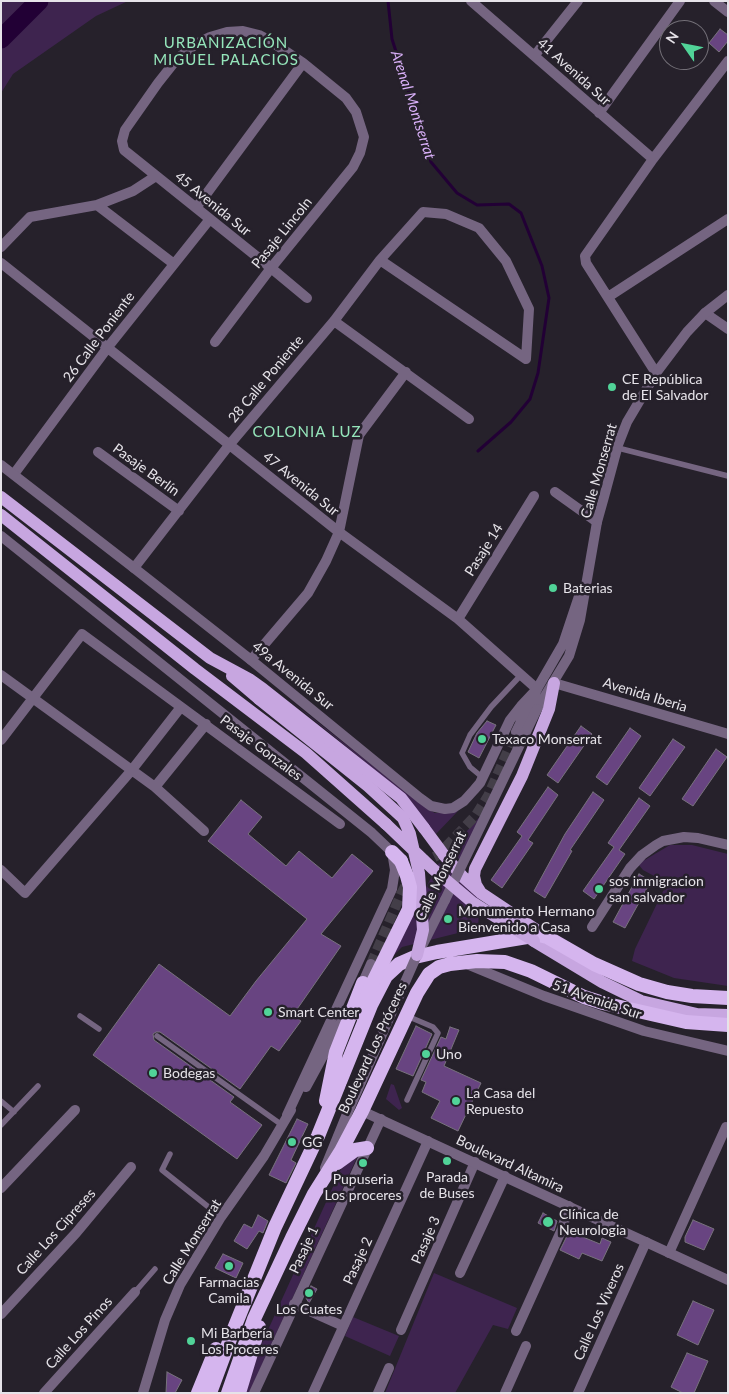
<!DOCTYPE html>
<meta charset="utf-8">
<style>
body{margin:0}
#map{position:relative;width:729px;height:1394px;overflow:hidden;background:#26212b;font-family:Lato,sans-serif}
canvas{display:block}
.frame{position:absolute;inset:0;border:2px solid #e6e3e9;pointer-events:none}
.north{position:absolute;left:659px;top:20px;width:50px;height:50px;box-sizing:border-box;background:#26212b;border:1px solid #736f77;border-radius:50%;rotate:303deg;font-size:14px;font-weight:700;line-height:20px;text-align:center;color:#e6e3e9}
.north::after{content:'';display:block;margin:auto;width:18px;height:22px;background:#51d398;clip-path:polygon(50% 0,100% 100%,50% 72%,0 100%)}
</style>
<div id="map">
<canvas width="729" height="1394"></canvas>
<div class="frame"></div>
<div class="north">N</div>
</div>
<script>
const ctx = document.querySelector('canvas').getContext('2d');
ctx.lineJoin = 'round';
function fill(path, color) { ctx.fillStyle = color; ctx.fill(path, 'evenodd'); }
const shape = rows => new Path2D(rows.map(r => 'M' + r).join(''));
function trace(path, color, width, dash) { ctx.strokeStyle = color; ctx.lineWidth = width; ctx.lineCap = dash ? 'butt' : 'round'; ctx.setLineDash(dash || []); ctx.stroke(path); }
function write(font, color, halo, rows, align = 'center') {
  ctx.font = font + ' Lato,sans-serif'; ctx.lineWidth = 5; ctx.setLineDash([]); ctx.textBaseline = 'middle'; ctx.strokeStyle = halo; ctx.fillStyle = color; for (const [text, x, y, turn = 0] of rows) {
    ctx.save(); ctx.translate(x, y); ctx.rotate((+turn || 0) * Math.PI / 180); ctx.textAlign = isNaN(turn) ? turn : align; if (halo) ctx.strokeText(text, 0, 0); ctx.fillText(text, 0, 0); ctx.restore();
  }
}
fill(shape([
 [1,1,128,1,96,16,13,74,1,93],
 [287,698,429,810,435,813,458,811,436,834,397,788],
 [484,812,461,861,450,850],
 [670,845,692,845,728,854,728,986,674,978,632,961,635,949,667,883,643,870,638,864],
 [439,863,480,897,478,928,402,947,385,964],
 [391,1084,394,1085,402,1108,399,1110,386,1099],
 [358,1155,249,1393,241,1393,258,1352,342,1167],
 [434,1273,517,1308,508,1329,493,1325,455,1393,385,1393],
 [353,1317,399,1336,390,1356,345,1336]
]), '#3e244f');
trace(shape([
 [388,1,392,39,431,162,457,193,477,205,509,204,521,213,542,266,549,298,538,373,530,399,511,422,478,451]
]), '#220035', 3);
trace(shape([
 [1,39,39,1]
]), '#220035', 19);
const building = shape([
 [720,29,728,35,728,41,719,52,709,43,720,29],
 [487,721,496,725,479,758,468,752,477,733,487,721],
 [581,726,592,734,558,783,547,775,581,726],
 [630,728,641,736,607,785,596,777,630,728],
 [673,739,685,747,650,796,639,788,673,739],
 [716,749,727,757,693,806,682,799,716,749],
 [548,787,558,795,528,840,533,843,502,888,491,880,522,836,517,832,548,787],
 [593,792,604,800,570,850,572,851,545,898,534,891,565,834,593,792],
 [639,798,650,806,619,850,625,854,594,899,583,891,614,847,608,843,639,798],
 [241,800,262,817,248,834,286,866,299,851,332,878,352,854,373,871,321,934,341,946,293,1015,301,1021,279,1051,271,1046,240,1089,160,1032,156,1032,153,1034,154,1040,234,1097,230,1102,262,1125,237,1159,93,1055,159,964,230,1016,256,981,307,919,208,841,241,800],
 [639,874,651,881,625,928,613,922,639,874],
 [416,1026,432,1034,413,1076,396,1069,416,1026],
 [450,1027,459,1030,444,1066,481,1083,458,1131,431,1118,440,1101,422,1092,426,1082,421,1080,441,1037,446,1039,450,1027],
 [297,1119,308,1124,291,1160,296,1163,286,1183,269,1175,297,1119],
 [543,1213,557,1221,554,1231,538,1223,543,1213],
 [258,1215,268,1221,263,1233,259,1231,247,1249,234,1241,244,1224,252,1228,258,1215],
 [693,1220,714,1229,704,1250,685,1242,685,1237,693,1220],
 [573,1233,600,1244,602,1238,611,1242,602,1261,582,1253,579,1259,560,1250,567,1236,573,1233],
 [223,1254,243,1263,236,1278,215,1268,223,1254],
 [311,1286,317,1289,309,1303,306,1298,311,1286],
 [693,1301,714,1310,698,1345,677,1335,693,1301],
 [687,1353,708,1361,694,1393,683,1393,671,1387,687,1353],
 [167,1372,182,1380,175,1393,166,1393,167,1372]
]);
fill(building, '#684481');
trace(building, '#78727d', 1);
trace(shape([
 [421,864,438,855,476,815,488,796,516,732],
 [371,964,401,894,409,879]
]), '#433e48', 10, [10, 5]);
trace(shape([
 [618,448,728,476],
 [482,777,470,767,462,753,470,735,491,707,521,675],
 [80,1016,99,1029],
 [157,1036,282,1125],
 [407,1100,438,1033,433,1027,407,1016],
 [1,1101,14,1112],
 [1,1125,38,1086],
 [170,1154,162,1170,221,1217],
 [135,1292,155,1269]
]), '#756581', 5.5);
trace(shape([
 [471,1,653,159],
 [714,1,728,12],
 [535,55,578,1],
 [599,113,680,1],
 [97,205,174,264],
 [196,208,303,63],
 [1,247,30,217,97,205,133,191,156,176],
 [380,260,526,359],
 [1,263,339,532,458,619,537,689],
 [608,297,728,219],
 [705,313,728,329],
 [334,321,469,419],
 [215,342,271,268,353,167,360,153,364,137,356,112,346,98,303,63,272,42,259,35,243,31,227,32,210,37,196,44,177,59,158,83,125,130,122,141,124,150,210,219,271,268,307,298],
 [656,373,586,263,585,256,653,159,728,61],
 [98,452,179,511],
 [14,474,108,347,210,219],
 [555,492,597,522],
 [134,568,230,444,334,321,380,260,423,212,446,214,479,228,506,261,529,309,526,359],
 [458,619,534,496],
 [251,660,308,593,326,561,339,532,359,435,406,372],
 [1,675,155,787,204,831],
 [554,683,728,734],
 [1,740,82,634,340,824],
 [155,787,206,724],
 [1,870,25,893,131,771,181,707],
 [592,927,630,868,642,855,656,845,663,841,684,837,698,838,728,845],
 [464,963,544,996,644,1031,728,1051],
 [1,1188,75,1110],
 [669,1253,726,1127],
 [460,1273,505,1176],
 [294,1304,343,1326],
 [1,1314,76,1233,131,1167],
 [401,1330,475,1162],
 [516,1331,562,1229,569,1206],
 [44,1393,135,1292],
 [254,1393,381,1119],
 [313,1393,428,1141],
 [378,1393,389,1368],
 [505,1393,526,1346],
 [578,1393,646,1242]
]), '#756581', 10);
trace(shape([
 [1,465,134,568,251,660,420,798,431,806,445,809,453,808,464,801,474,790,480,783,510,720,521,706,537,689],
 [1,536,372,833,392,852,395,870,392,889,287,1115],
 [537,709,569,656,580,620,597,522,604,497,618,445,627,422,656,373,687,332,705,313,728,295],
 [516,732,537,689,563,644,580,593],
 [423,944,445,900],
 [360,989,371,964],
 [306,1087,342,1021],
 [362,1111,728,1280],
 [325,1168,347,1114],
 [143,1393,165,1320,180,1285,221,1217,264,1156,291,1110]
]), '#756581', 10);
trace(shape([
 [1,497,210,658,249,679,263,689,401,798,424,828],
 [1,515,195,669,306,753,386,824],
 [232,676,259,699],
 [444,855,462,876,481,893,547,937],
 [481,893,476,885,474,876,475,869,522,776,549,709,554,683],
 [534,941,602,982,641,1001,697,1014,728,1015]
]), '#c7a6e0', 12);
trace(shape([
 [392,852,401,861],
 [326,1101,336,1052,363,983],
 [337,1163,355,1150,367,1148],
 [198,1393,216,1349],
 [210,1393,233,1331,275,1227,318,1136,371,1005,386,976,399,964,415,957,437,952,539,935,547,937,594,964,639,984,667,992,692,996,728,998],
 [228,1393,254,1319,292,1238,314,1194,341,1151,362,1111,417,993,429,974,439,967,450,964,477,961,505,962,531,971,584,997,603,1003,686,1022,728,1025],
 [239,1393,259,1327]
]), '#d5b5ee', 14);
trace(shape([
 [445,900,537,709],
 [347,1114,417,955]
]), '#756581', 10);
trace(shape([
 [259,699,368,786,403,818,410,834,419,873,423,930,417,955],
 [386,824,433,869,472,902,534,941],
 [424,828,444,855]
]), '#c7a6e0', 12);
trace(shape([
 [360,1014,371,986,409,909,410,887,407,876,401,861]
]), '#d5b5ee', 14);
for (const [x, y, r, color] of [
 [612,387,5,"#51d398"],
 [553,588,5,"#51d398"],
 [482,739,5,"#51d398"],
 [599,889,5,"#51d398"],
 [448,919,5,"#51d398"],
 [268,1012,5,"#51d398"],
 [426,1054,5,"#51d398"],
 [153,1073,5,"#51d398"],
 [456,1101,5,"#51d398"],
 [292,1142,5,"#51d398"],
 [447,1161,5,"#51d398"],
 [363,1163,5,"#51d398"],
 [548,1222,6,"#51d398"],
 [229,1266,5,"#51d398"],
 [309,1293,5,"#51d398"],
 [191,1341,5,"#51d398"]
]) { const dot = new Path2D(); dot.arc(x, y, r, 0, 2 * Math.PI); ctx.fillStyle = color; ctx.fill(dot); trace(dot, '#26212b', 2); }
write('14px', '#e6e3e9', '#26212b', [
 ["41 Avenida Sur",574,72,42],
 ["45 Avenida Sur",213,204,39],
 ["Pasaje Lincoln",282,233,-51],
 ["26 Calle Poniente",99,337,-53],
 ["28 Calle Poniente",266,379,-50],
 ["Pasaje Berlín",146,470,36],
 ["Calle Monserrat",599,471,-74],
 ["47 Avenida Sur",301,484,39],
 ["Pasaje 14",484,550,-58],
 ["49a Avenida Sur",293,676,39],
 ["Avenida Iberia",645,695,17],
 ["Pasaje Gonzales",261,748,37],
 ["Calle Monserrat",441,876,-64],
 ["51 Avenida Sur",597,1000,19],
 ["Boulevard Los Próceres",373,1048,-65],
 ["Boulevard Altamira",510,1164,25],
 ["Calle Los Cipreses",56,1232,-48],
 ["Pasaje 3",426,1240,-66],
 ["Calle Monserrat",192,1242,-58],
 ["Pasaje 1",304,1250,-65],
 ["Pasaje 2",358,1261,-65],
 ["Calle Los Viveros",599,1312,-66],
 ["Calle Los Pinos",79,1333,-48]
]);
write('14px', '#e6e3e9', '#26212b', [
 ["CE República",622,379],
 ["de El Salvador",622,395],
 ["Baterias",563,588],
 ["Texaco Monserrat",492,739],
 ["sos inmigracion",609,881],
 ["san salvador",609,897],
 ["Monumento Hermano",458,911],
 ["Bienvenido a Casa",458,927],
 ["Smart Center",278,1012],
 ["Uno",436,1054],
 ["Bodegas",163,1073],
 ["La Casa del",466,1093],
 ["Repuesto",466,1109],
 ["GG",302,1142],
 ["Parada",447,1177,"center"],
 ["de Buses",447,1193,"center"],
 ["Pupuseria",363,1179,"center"],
 ["Los proceres",363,1195,"center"],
 ["Clínica de",559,1214],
 ["Neurologia",559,1230],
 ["Farmacias",229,1282,"center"],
 ["Camila",229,1298,"center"],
 ["Los Cuates",309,1309,"center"],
 ["Mi Barbería",201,1333],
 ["Los Proceres",201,1349]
], 'left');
ctx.letterSpacing = '1px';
write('15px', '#95e6bb', '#26212b', [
 ["URBANIZACIÓN",226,43],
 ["MIGUEL PALACIOS",226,60],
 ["COLONIA LUZ",307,432]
]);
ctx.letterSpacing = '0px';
write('italic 15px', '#d8aff7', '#26212b', [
 ["Arenal Montserrat",413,105,72]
]);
</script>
